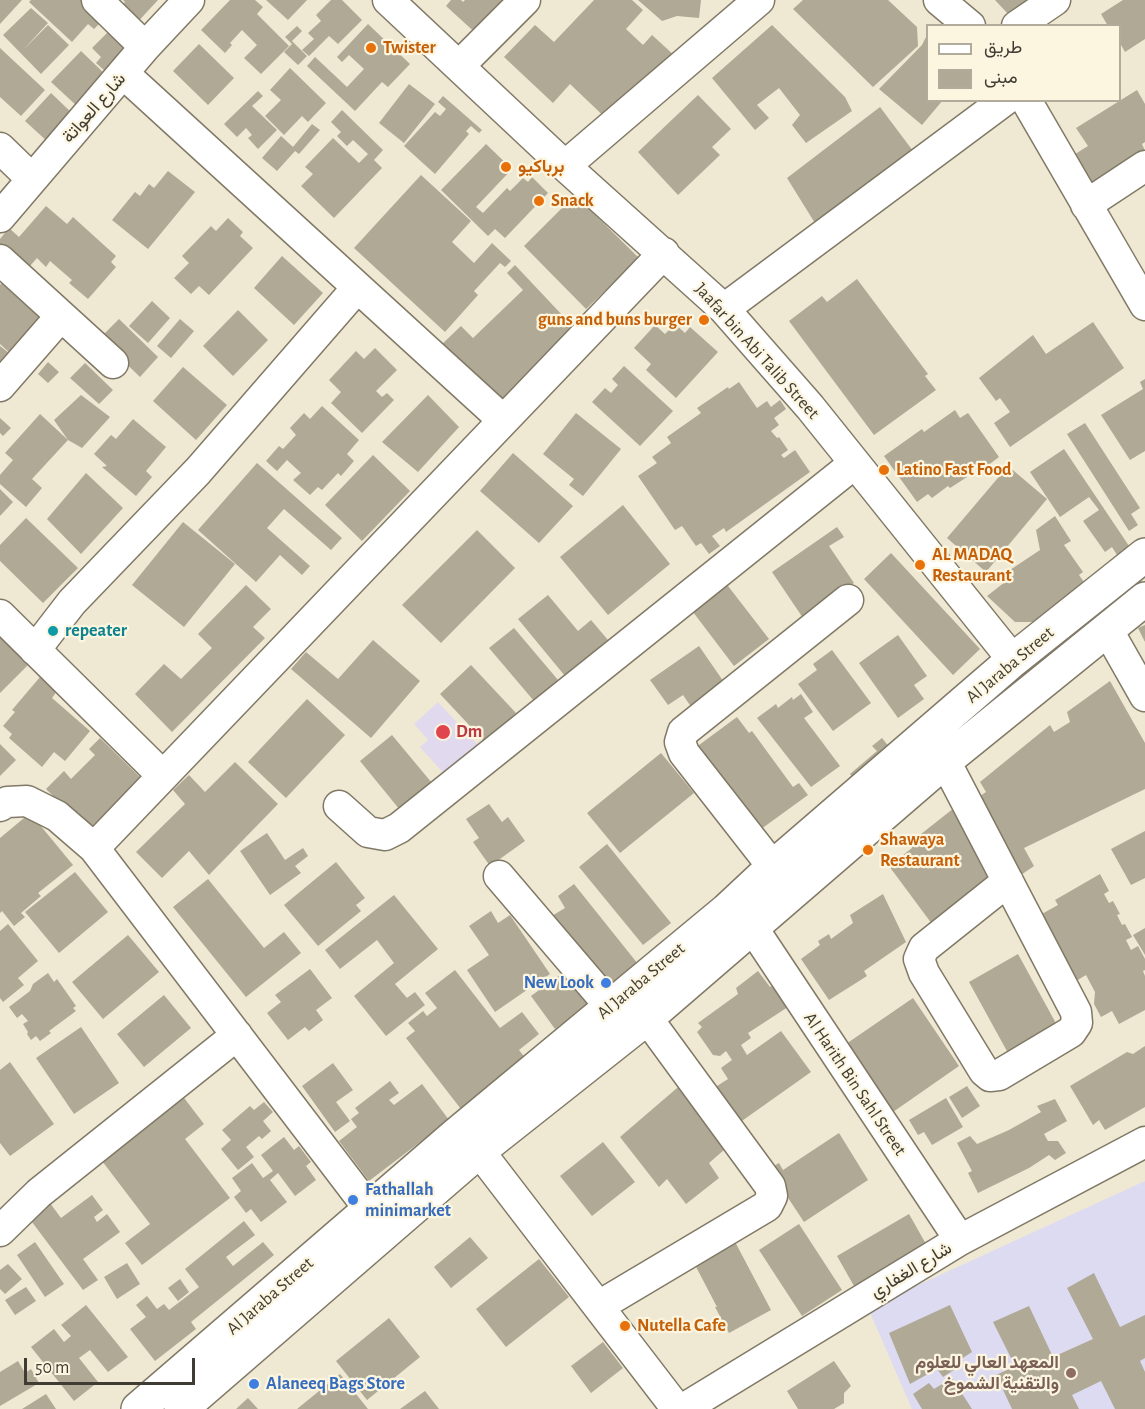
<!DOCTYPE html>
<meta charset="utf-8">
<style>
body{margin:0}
#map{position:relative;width:1145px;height:1409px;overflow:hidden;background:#efe8d3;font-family:"Alegreya Sans",Vazirmatn,sans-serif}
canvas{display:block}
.legend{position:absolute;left:926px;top:24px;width:195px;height:78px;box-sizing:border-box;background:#fcf5e0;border:2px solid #b0ab9b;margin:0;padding:8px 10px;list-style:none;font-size:18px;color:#3f3c34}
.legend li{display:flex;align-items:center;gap:12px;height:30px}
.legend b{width:30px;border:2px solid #b0ab9b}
.scale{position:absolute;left:24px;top:1358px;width:171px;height:27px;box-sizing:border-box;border:3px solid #3f3c34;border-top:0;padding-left:8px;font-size:18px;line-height:21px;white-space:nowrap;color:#3f3c34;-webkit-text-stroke:4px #fcf5e0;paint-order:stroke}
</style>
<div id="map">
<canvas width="1145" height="1409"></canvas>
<ul class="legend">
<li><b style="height:8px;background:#fff"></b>طريق</li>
<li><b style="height:16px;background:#afa995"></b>مبنى</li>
</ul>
<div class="scale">50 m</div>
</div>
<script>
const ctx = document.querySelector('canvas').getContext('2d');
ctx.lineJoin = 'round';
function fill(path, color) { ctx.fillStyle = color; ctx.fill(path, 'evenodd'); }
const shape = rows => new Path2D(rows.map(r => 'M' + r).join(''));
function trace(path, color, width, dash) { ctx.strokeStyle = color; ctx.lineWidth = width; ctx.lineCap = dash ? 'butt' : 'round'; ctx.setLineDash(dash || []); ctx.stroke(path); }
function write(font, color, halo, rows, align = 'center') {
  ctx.font = font + ' "Alegreya Sans",Vazirmatn,sans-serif'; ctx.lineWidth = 4.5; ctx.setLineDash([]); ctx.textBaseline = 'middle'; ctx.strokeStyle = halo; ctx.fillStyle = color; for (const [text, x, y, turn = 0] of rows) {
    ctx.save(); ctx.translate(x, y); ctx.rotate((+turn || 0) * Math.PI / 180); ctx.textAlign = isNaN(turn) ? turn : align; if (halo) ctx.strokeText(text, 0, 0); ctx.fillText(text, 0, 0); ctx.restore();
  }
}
fill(shape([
 [1145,1181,1145,1409,912,1409,868,1308]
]), '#dddbf1');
fill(shape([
 [438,702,480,747,447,777,420,747,428,740,414,724]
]), '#e1daef');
fill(shape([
 [0,0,22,0,0,24],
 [31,0,81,0,103,20,94,29,88,24,72,42,29,2],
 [123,0,158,0,133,27,117,11,125,2],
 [230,0,255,0,263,7,257,14,289,46,261,74,244,58,257,45,242,30,230,43,232,45,225,53,201,30],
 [266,0,307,0,288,20],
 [331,0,342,0,362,20,338,44,329,36,309,56,302,50,314,39,308,33,321,21,316,15],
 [451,0,461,0,463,2,465,0,513,0,480,37,446,6],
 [594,0,632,0,643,10,626,29,643,45,652,35,676,57,613,125,570,84,553,103,504,57,535,25,554,42],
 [638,0,701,0,699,18,677,16,662,21],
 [803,0,888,0,917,27,918,46,873,87,793,9],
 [995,0,1031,0,1009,15],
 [1123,0,1145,0,1145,39,1125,52,1120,43,1120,26,1108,26,1101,14],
 [31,8,48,23,23,50,48,25,69,45,41,74,3,35],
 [368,24,410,64,388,87,382,82,355,111,307,66,315,57,347,87,364,69,349,55,342,62,337,57],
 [772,25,845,97,852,111,806,143,792,125,800,115,779,88,757,105,769,118,755,130,712,78],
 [297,26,302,31,292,41,307,56,298,65,284,52,292,44,285,37],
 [111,29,129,46,105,71,96,63,101,57,92,48],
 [927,35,927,100,943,100,922,125,879,89,922,45],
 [199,44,234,78,208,105,173,71],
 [0,48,45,90,21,116,0,97],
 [81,51,107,76,78,107,51,82],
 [290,68,326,103,308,122,302,116,284,135,265,116,281,100,270,90],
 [409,84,435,104,404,143,379,123],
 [1137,90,1145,104,1145,142,1142,144,1145,151,1090,186,1072,156,1088,146,1076,128],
 [258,91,263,96,252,106,277,130,258,149,248,138,252,135,246,128,237,137,224,124],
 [51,93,74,115,48,142,25,121],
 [698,95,731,129,712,147,720,155,678,195,638,152],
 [443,96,482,130,479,133,471,126,466,131,469,134,435,174,404,146,435,112,440,116,446,109,438,102],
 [880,107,916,155,818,228,787,178],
 [342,110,383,150,374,160,382,168,334,218,301,186,313,174,305,167,333,138,359,163,368,154,353,140,347,146,337,136,341,132,331,122],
 [312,124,320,130,299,154,295,151,277,171,262,158,281,136,293,147],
 [486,144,512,169,476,207,483,213,507,188,510,191,523,178,528,182,532,177,548,193,505,238,495,229,488,236,441,190],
 [168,171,195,192,148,249,112,220,135,192,140,196,149,184,154,188],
 [421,175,471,221,452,242,474,263,492,243,511,261,505,267,500,263,474,291,478,295,445,332,354,248],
 [575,195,639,258,586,309,524,246],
 [46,206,67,224,73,217,116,256,111,262,116,267,88,299,69,283,72,280,50,261,46,267,37,258,23,274,0,254,0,239,9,228,19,237],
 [228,218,243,232,240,236,253,248,209,295,199,286,191,294,174,278,189,263,182,256,211,226,216,231],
 [282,256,323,293,294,325,254,288],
 [515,265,580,334,500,409,440,346,461,326,473,338,523,290,507,273],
 [857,279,928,374,925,376,936,390,874,435,789,321,822,296,827,302],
 [3,281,42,315,10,353,0,344,0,285],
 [152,301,170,318,148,343,129,326],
 [238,310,268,340,233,376,203,346],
 [119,319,158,357,140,377,100,338],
 [180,319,194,331,171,358,157,346],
 [1093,322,1124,368,1010,447,994,423,1010,412,1000,398,996,401,979,378,1033,335,1046,354],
 [675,324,685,333,690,327,718,352,676,398,646,370,651,364,634,348,655,325,665,334],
 [0,346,9,353,0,364],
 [375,348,397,370,376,391,382,397,387,393,394,400,362,433,331,403,341,392,329,380,356,351,364,359],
 [48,362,59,372,48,383,38,374],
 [85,363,113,390,99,404,70,378],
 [624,366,673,411,640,446,592,402,605,388,611,393,618,385,612,379],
 [183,367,227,405,196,440,153,401],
 [1145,379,1145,451,1130,460,1101,415,1143,389,1140,382],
 [739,382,757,408,767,401,771,407,780,400,786,409,774,418,779,425,771,431,777,438,779,437,788,450,781,455,784,458,795,450,810,472,726,532,724,528,712,536,720,546,709,554,701,543,696,546,682,526,675,530,638,476,657,463,652,457,671,443,667,437,701,413,697,408,728,387,729,389],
 [81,395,110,417,82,448,68,440,54,420],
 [428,395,459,427,418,472,382,442],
 [322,406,359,440,347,454,354,461,341,476,338,473,322,490,318,487,310,495,293,480,301,473,287,460,277,471,266,461,279,446,283,449,296,435,290,428,304,413,310,419],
 [955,410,960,418,968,413,999,457,983,469,978,463,971,468,973,471,966,475,967,477,950,488,948,486,932,498,928,494,917,502,884,456,922,429,924,432],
 [576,413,621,449,583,496,569,485,574,479,543,454],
 [40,414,68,440,32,479,42,488,26,507,0,484,0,475,13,460,5,453],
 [0,418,11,428,3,436,0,433],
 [133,419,166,447,146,471,152,477,136,496,102,467,107,466,94,454,111,435,116,439],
 [1085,423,1140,508,1131,514,1138,525,1129,531,1067,434],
 [1064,449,1129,546,1117,555,1112,547,1105,552,1083,521,1099,510,1089,497,1060,517,1030,472],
 [513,453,573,506,539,543,480,491],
 [373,455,410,491,362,541,325,505],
 [257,463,342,538,331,550,284,509,267,528,310,566,302,575,280,555,256,582,198,530],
 [1008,466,1047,499,986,572,947,538],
 [86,473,123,508,81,554,47,519],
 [0,489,13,502,0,516],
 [623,505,670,564,608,615,560,557],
 [1055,516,1071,541,1064,545,1083,572,1079,575,1086,585,1042,622,1015,622,987,596,1014,575,1010,570,1040,550,1036,530],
 [26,518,78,568,43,603,0,561,0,545],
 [183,522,235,564,184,627,132,585],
 [837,527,844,537,829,546,854,583,803,618,772,572],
 [477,530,515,568,441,643,402,605],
 [891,553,980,649,953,675,864,579],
 [718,573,769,639,734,666,693,612,720,591,710,579],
 [246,585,271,609,253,627,265,638,172,732,135,694,164,664,181,679,212,648,198,634],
 [548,595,578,631,591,620,608,640,565,676,518,619],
 [1145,625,1145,642,1138,628],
 [514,628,558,680,534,701,489,648],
 [898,635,927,676,914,685,924,699,898,718,859,663],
 [0,637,28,665,0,693],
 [373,640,420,681,371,738,291,669,306,652,338,679],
 [699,646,728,688,694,711,683,695,668,705,650,680],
 [832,650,871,703,833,731,798,684,817,670,813,664],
 [471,665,516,713,485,742,440,694],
 [40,677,57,691,52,698,90,731,65,761,54,752,42,767,9,738,12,734,3,726,15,712,12,710],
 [1110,681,1145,743,1145,789,1024,848,1034,866,1018,877,980,796,986,792,980,782,1050,725,1054,732,1070,722,1067,712],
 [801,694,813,712,804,718,840,766,811,787,757,718,776,704,778,708,792,697,793,700],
 [307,699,345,735,286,798,248,762],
 [737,717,749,733,752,731,793,787,799,783,808,795,757,832,695,748],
 [392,735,432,783,400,810,360,761],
 [100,738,141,778,89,831,46,789,64,771,71,779,95,755,89,749],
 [882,738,894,753,858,784,850,774,877,751,872,746],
 [0,744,16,760,0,776],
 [661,753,694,793,620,853,587,813],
 [235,762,278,804,209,875,189,851,162,878,136,852,185,804,173,790,189,775,205,792],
 [489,804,502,822,508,817,525,841,490,866,473,842,479,838,466,819],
 [954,808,997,877,932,924,889,866,912,848,911,842],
 [30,813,73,865,38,893,41,896,21,913,25,917,14,926,2,911,0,913,0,838],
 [1145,831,1145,878,1131,885,1111,849],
 [267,833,285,860,303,848,308,856,295,866,301,873,270,895,240,851],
 [607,844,671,923,643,945,579,867],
 [336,862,365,898,356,905,361,911,318,946,284,905],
 [75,872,108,912,59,953,25,912],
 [1100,874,1109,891,1104,894,1109,903,1113,901,1120,914,1117,915,1122,925,1125,924,1132,937,1126,940,1131,950,1138,946,1145,959,1145,970,1143,971,1145,976,1145,1010,1119,1024,1112,1011,1101,1017,1094,1004,1095,992,1086,975,1076,981,1040,915,1058,905,1055,900],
 [208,879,264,948,284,932,301,953,246,997,173,907],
 [574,884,638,964,604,992,550,917,565,908,558,896],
 [883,894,906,942,864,971,867,976,829,1000,801,959,820,945,818,941,829,934,831,939,853,923,850,915],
 [394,895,438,949,395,984,407,998,415,992,425,1005,386,1036,354,996,394,963,377,940,340,969,325,950],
 [491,911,498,923,510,915,550,974,495,1012,467,970,489,955,469,926],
 [8,924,38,961,18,978,24,985,3,1002,0,998,0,931],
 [1145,928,1145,955,1133,935],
 [128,935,159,972,103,1019,72,982],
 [1018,954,1058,1027,1008,1053,969,982],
 [310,969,332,998,316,1010,323,1020,309,1031,305,1027,288,1040,267,1013,281,1002,275,995],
 [568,969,592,1002,555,1029,531,996],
 [455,970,500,1028,522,1012,539,1034,519,1050,529,1063,464,1113,406,1038,415,1031,408,1023,423,1011,427,1016,437,1008,425,993],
 [758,971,770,987,776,984,791,1005,748,1033,751,1038,741,1045,747,1055,781,1031,811,1072,739,1123,714,1088,728,1079,721,1068,732,1060,726,1051,720,1056,713,1055,697,1032,702,1027,698,1023,738,994,736,988],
 [48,973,54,982,57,979,76,1006,73,1008,76,1011,49,1031,51,1033,40,1041,36,1036,31,1040,27,1034,28,1032,23,1024,28,1021,22,1014,17,1018,9,1007,30,991,33,984],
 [164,995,191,1028,144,1067,117,1034],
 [913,998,959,1066,893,1112,846,1044],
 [81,1027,119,1083,74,1114,36,1058],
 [1145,1046,1145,1107,1105,1130,1099,1120,1093,1125,1070,1086,1127,1052,1133,1054],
 [10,1062,54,1124,10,1156,0,1143,0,1070],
 [333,1063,353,1090,336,1102,350,1121,335,1132,302,1086],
 [390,1081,399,1093,389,1100,394,1105,422,1084,449,1120,369,1181,339,1141,357,1127,351,1119,359,1113,355,1108],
 [684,1082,732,1143,709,1163,719,1178,686,1204,667,1179,659,1187,620,1137],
 [967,1086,980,1106,962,1118,949,1097],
 [178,1090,204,1124,185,1139,230,1198,142,1265,125,1243,150,1224,96,1153],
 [946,1098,963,1127,932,1145,924,1132,918,1135,909,1120],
 [1055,1099,1067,1121,1044,1134,1048,1141,1058,1141,1066,1153,1055,1160,1049,1155,1029,1168,978,1193,968,1173,972,1171,957,1143,970,1136,977,1144,1009,1130,1041,1112,1037,1106],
 [264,1102,273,1112,263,1121,271,1131,262,1139,259,1136,246,1147,254,1157,238,1170,221,1149,231,1140,222,1130,250,1106,254,1110],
 [839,1133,868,1180,804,1222,769,1169,779,1163,783,1170],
 [284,1137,294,1150,299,1146,311,1162,306,1166,316,1180,295,1196,278,1173,270,1180,287,1202,261,1222,251,1209,246,1213,234,1197,241,1191,232,1178,252,1163,263,1178,273,1171,261,1155],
 [603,1142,635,1182,592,1216,560,1176],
 [92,1195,103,1210,94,1217,97,1222,107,1214,120,1232,83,1259,98,1280,83,1290,26,1214,47,1199,61,1218],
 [909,1214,926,1244,854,1286,837,1256],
 [244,1221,255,1235,226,1257,233,1266,263,1242,274,1255,191,1322,196,1329,155,1361,130,1329,146,1317,136,1305,147,1296,157,1309,164,1304,169,1310,199,1287,185,1269],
 [799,1224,842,1290,802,1316,759,1250],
 [470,1237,488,1258,451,1288,434,1267],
 [733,1238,771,1310,729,1333,715,1307,717,1307,694,1263],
 [35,1242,64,1284,45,1297,17,1255],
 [539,1259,569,1297,506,1347,476,1309],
 [127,1263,140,1284,117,1299,104,1277],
 [8,1264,22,1279,5,1294,0,1289,0,1270],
 [1094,1273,1120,1327,1145,1315,1145,1358,1140,1361,1145,1372,1145,1409,1115,1409,1101,1381,1072,1395,1079,1409,1012,1409,996,1375,1015,1366,993,1322,1029,1306,1053,1357,1093,1339,1067,1288],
 [180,1279,189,1292,178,1301,168,1288],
 [26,1287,36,1301,15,1315,5,1300],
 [86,1305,128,1357,108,1372,90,1350,79,1358,98,1382,74,1401,31,1347,54,1329,64,1342,71,1336,61,1325],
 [950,1305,972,1352,955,1363,957,1368,943,1377,937,1369,910,1384,889,1333],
 [389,1318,420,1357,367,1400,336,1361],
 [603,1342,623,1368,591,1393,571,1366],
 [18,1361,25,1373,31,1369,39,1383,0,1406,0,1372],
 [834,1361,851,1386,844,1393,844,1403,834,1409,798,1409,787,1391],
 [340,1374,368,1409,297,1409],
 [952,1378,972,1409,922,1409,913,1394,929,1383,934,1389],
 [425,1391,439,1409,400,1409],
 [46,1394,56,1409,22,1409],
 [248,1398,258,1409,236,1409]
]), '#afa995');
const minor = shape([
 [97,0,145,47],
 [388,0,565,166,724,309,810,407,1013,660],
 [939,0,970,26],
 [1017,26,1055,0],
 [459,66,525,0],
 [124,74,503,420],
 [1026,100,1145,305],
 [0,148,32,179],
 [565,166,759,0],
 [1086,205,1145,166],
 [0,217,145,47,189,0],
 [0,260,113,363],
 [724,309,1005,100],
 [0,386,61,316],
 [0,615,163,776],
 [1107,629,1145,696],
 [35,650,72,602,198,471,357,288],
 [945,761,1076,1012,1077,1023,1071,1032,999,1075,990,1076,984,1071,924,973,919,959,924,948,1008,881],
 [0,806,7,802,27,801,57,816,94,848,370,1210],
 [339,806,368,832,385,835,399,828,855,463],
 [94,848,664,253],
 [773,867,684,753,680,742,683,732,848,600],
 [499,876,610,1006],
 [752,927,960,1240],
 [479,1151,677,1409],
 [0,1231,39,1193,237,1035],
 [599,1306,767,1206,772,1196,770,1186,647,1018],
 [683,1409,960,1240,1145,1142]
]);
const major = shape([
 [138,1409,457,1134,727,910,773,867,1013,660,1145,555],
 [181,1409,479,1151,647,1018,945,761,1145,599]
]);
trace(minor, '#807966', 33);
trace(major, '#807966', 36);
trace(minor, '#fff', 30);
trace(major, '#fff', 33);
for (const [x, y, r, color] of [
 [371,48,6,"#e8710a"],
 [506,167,6,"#e8710a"],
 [539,201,6,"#e8710a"],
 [704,320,6,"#e8710a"],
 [884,470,6,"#e8710a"],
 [920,565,6,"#e8710a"],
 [53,631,6,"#0f9aa8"],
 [443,732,8,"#e0444e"],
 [868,850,6,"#e8710a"],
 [606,983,6,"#3f7fe0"],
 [353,1200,6,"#3f7fe0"],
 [625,1326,6,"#e8710a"],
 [1071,1373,6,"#8d6e63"],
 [254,1384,6,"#3f7fe0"]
]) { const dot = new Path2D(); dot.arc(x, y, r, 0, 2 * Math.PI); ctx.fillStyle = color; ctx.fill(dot); trace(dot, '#fcf5e0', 2); }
write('bold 18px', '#c56008', '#fcf5e0', [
 ["Twister",383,48],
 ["برباكيو",518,167],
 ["Snack",551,201],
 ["guns and buns burger",692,320,"right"],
 ["Latino Fast Food",896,470],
 ["AL MADAQ",932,555],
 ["Restaurant",932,576],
 ["Shawaya",880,840],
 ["Restaurant",880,861],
 ["Nutella Cafe",637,1326]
], 'left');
write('18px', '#3f3c34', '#fcf5e0', [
 ["شارع العواتة",94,108,-49],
 ["Jaafar bin Abi Talib Street",757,351,48],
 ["Al Jaraba Street",1010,665,-40],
 ["Al Jaraba Street",641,981,-40],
 ["Al Harith Bin Sahl Street",855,1084,56],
 ["شارع الغفاري",911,1270,-31],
 ["Al Jaraba Street",270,1296,-41]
]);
write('bold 18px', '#0d838f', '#fcf5e0', [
 ["repeater",65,631]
], 'left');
write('bold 18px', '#be3a42', '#fcf5e0', [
 ["Dm",456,732]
], 'left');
write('bold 18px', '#366cbe', '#fcf5e0', [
 ["New Look",594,983,"right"],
 ["Fathallah",365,1190],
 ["minimarket",365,1211],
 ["Alaneeq Bags Store",266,1384]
], 'left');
write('bold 18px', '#785e54', '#fcf5e0', [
 ["المعهد العالي للعلوم",1059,1363],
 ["والتقنية الشموخ",1059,1384]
], 'right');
</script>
